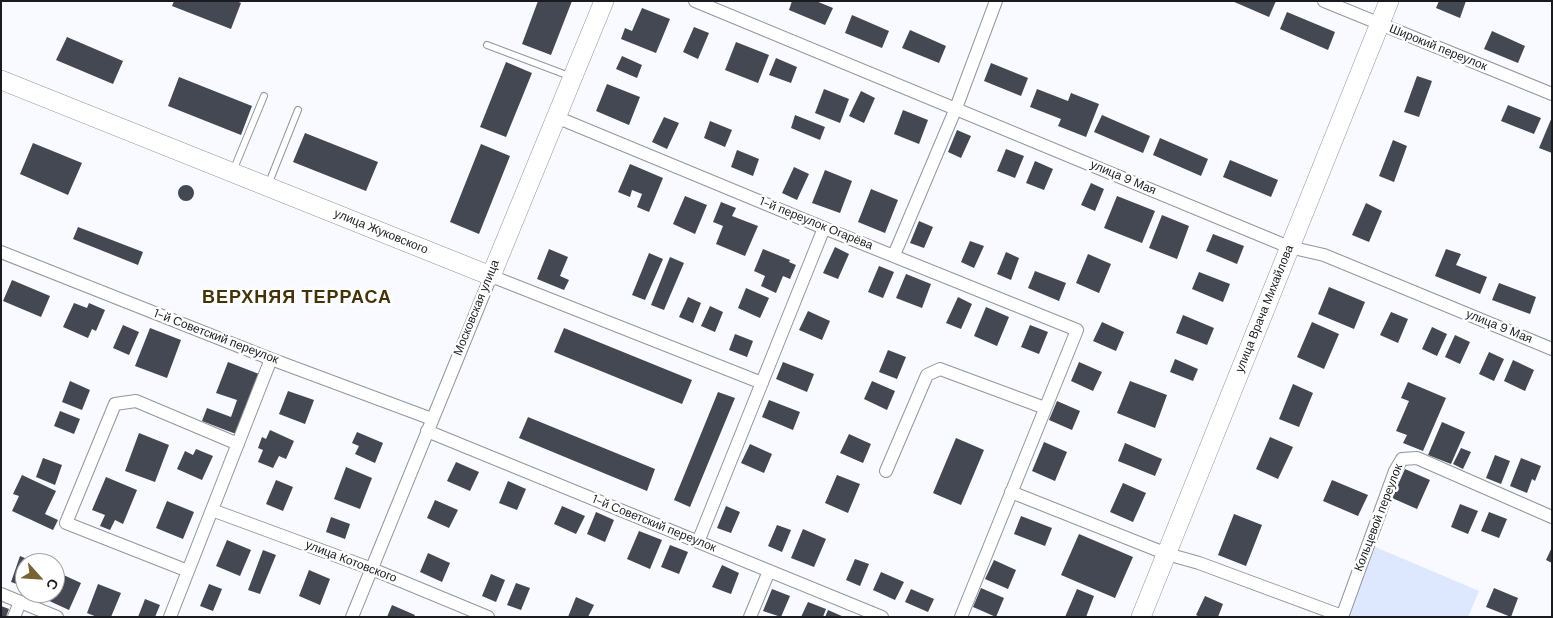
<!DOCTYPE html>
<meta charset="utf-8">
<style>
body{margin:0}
#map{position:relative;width:1553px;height:618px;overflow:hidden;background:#f8faff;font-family:"DM Sans",sans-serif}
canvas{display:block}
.frame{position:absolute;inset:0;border:2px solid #191b1f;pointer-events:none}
.north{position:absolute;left:15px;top:553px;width:50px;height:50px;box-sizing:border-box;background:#fff;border:1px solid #a3a4a5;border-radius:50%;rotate:116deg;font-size:14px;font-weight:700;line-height:20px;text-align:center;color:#191b1f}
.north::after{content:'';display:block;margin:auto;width:18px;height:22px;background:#786332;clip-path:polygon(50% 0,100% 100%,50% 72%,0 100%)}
</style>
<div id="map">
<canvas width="1553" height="618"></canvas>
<div class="frame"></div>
<div class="north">С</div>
</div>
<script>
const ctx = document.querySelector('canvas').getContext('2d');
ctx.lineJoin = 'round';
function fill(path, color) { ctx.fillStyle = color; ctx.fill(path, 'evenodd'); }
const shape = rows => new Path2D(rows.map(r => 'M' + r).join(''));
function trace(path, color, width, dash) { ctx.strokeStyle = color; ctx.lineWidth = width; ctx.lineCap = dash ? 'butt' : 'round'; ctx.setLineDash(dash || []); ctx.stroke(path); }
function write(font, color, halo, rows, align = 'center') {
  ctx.font = font + ' "DM Sans",sans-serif'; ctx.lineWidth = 5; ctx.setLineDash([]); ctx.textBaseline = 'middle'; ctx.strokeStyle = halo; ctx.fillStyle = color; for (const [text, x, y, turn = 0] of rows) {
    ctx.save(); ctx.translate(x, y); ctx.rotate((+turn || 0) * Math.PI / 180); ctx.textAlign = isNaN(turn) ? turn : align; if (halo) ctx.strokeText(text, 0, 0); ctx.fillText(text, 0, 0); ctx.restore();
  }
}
fill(shape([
 [1373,546,1479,591,1468,617,1343,617]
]), '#dde7fd');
fill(shape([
 [174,1,236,1,241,3,231,29,172,6],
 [538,1,572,1,551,55,522,44],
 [792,1,816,1,833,8,825,25,789,10],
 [1232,1,1276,1,1269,17],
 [1439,1,1466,1,1460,18,1436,8],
 [642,8,670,19,656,53,621,39,625,28,632,31],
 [1287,12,1335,32,1328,50,1280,29],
 [852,15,889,31,882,48,845,33],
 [694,27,709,33,698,59,683,52],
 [910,30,946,46,939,63,902,48],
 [1492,31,1525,46,1518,63,1484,49],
 [67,37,123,61,113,84,56,60],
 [736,42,769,55,758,83,725,70],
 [622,56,642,65,637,78,616,69],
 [776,58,797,67,791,83,769,75],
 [506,62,532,73,506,137,480,127],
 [991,63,1028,78,1021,96,984,81],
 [1417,76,1432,81,1419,117,1404,112],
 [179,77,252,106,241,135,168,106],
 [607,84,640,97,629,125,596,111],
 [824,89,849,99,840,123,815,113],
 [1037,89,1068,101,1071,93,1099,104,1086,137,1058,126,1061,119,1030,107],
 [861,91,875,98,864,123,849,116],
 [1508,105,1541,118,1534,134,1501,121],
 [903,110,928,120,919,144,894,134],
 [795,115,825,127,820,140,791,128],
 [1102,115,1150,136,1143,153,1094,132],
 [664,117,679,123,667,149,652,142],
 [1552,117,1552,153,1539,148],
 [710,121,732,130,725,147,704,138],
 [957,130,971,136,961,158,948,152],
 [305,133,378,162,366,191,293,162],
 [1160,138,1208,159,1201,176,1153,155],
 [1393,140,1407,146,1394,182,1379,176],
 [33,143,82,163,68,195,20,174],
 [481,144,510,156,479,234,450,222],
 [1006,149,1024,156,1015,178,997,171],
 [737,150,759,159,753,176,731,167],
 [1230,160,1278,180,1271,197,1223,177],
 [1035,161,1053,169,1044,190,1026,183],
 [630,164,663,178,649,212,637,207,642,194,632,190,630,197,618,192],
 [794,167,809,174,797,200,782,193],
 [825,170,852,181,840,213,812,203],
 [1091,183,1104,189,1095,211,1081,205],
 '178 193a8 8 0 1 1 16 0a8 8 0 1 1-16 0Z',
 [871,189,898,200,885,233,858,222],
 [685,196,707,205,695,234,673,224],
 [1117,196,1155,211,1142,243,1104,228],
 [721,202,736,208,732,216,758,226,745,256,716,244,723,226,713,222],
 [1366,203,1382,211,1369,242,1352,235],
 [1162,215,1189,226,1177,259,1149,248],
 [919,221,933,227,924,248,910,243],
 [78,227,143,252,138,265,73,239],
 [1213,234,1244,246,1237,264,1206,251],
 [970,241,984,246,974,268,961,262],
 [835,247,849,254,838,279,823,273],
 [549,249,568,257,560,276,569,280,564,290,537,279],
 [763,249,790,260,789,262,796,265,790,279,783,276,776,293,761,286,765,276,754,271],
 [1446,249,1461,254,1456,265,1487,277,1480,294,1435,276],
 [1006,252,1019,258,1011,280,997,274],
 [649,253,663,259,645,300,632,295],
 [1088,254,1111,264,1099,293,1076,283],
 [670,257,684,263,664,310,651,305],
 [879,266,894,272,883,298,868,292],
 [1035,271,1066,283,1059,301,1028,288],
 [1199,272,1230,284,1223,302,1192,289],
 [906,274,931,284,922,308,896,298],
 [12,280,50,296,41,317,3,301],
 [1499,283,1536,297,1530,314,1492,300],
 [1329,287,1365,302,1354,329,1318,314],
 [746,288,769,298,760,318,738,308],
 [688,297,701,303,693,323,679,317],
 [958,297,972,304,961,329,946,323],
 [74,303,87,308,89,303,105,310,96,331,92,329,88,338,63,327],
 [710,306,723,312,715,332,701,326],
 [986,307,1009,317,997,346,974,336],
 [808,311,830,321,822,340,799,330],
 [1391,312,1408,319,1398,343,1380,335],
 [1183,315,1214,328,1207,345,1176,333],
 [1102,322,1124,332,1116,351,1093,341],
 [1312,322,1339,334,1324,369,1297,357],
 [123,325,139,332,129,355,113,348],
 [1030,325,1048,332,1039,354,1021,347],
 [1432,327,1447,334,1437,356,1422,349],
 [150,328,181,340,167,378,135,366],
 [564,328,692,380,682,404,554,352],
 [735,334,753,341,747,357,729,350],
 [1455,335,1470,342,1460,364,1445,357],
 [888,350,906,357,897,379,879,372],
 [1489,352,1504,359,1494,381,1479,374],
 [1175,359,1198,369,1193,381,1170,372],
 [1513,360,1534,370,1525,391,1504,381],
 [228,362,259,374,236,434,202,421,207,408,231,417,237,400,216,393],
 [783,362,814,374,807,392,776,379],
 [1079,362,1102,372,1093,391,1071,381],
 [70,381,90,390,82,410,62,402],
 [872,381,895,391,887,410,864,399],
 [1130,381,1167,395,1155,428,1117,413],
 [1408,382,1446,398,1423,451,1403,443,1407,435,1396,431,1409,401,1401,398],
 [1293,384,1313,393,1299,427,1279,419],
 [288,391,314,400,305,424,279,414],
 [718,392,735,398,690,507,674,500],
 [769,400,800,412,793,430,762,417],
 [1057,401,1080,411,1072,430,1049,420],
 [60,411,80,419,74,434,54,426],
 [528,417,655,469,647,491,519,438],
 [1442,422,1465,432,1451,464,1428,455],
 [270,430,294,441,286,459,279,456,273,468,258,462,263,450,258,448,262,437,266,439],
 [357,432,383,443,375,463,355,454,359,446,352,443],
 [139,433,169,445,155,482,125,471],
 [849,434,871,444,863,463,840,453],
 [1270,437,1293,447,1278,479,1256,469],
 [956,438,984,450,961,505,933,493],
 [1044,442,1067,452,1055,481,1032,471],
 [1125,443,1162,459,1155,476,1118,461],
 [750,444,772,454,764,473,741,463],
 [1461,448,1471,452,1463,469,1453,464],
 [196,449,213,456,202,480,177,469,185,451,193,455],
 [1495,455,1510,461,1501,484,1486,478],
 [43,458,62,465,55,485,36,477],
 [1521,458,1541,466,1535,481,1532,479,1527,493,1510,486],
 [456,462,479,472,470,491,447,481],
 [346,467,372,478,360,509,334,499],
 [1405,469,1430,480,1417,509,1392,498],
 [22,475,56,491,45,514,58,520,53,530,12,511,19,496,13,494],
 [837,475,860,484,848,513,825,503],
 [106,477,137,490,123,524,115,520,110,530,100,526,105,515,92,510],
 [276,480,293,487,283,511,266,504],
 [1332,480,1368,495,1358,516,1323,501],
 [508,481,526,489,517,510,499,503],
 [1123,483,1146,493,1133,522,1110,512],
 [435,500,458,510,449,528,427,518],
 [167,501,194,512,183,539,156,528],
 [1460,504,1478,511,1468,534,1451,527],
 [562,506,585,516,576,534,554,524],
 [726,506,740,512,731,533,717,528],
 [596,512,614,520,605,542,587,534],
 [1489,512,1507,519,1499,538,1481,531],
 [1234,514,1262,525,1246,566,1218,555],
 [1021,516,1052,528,1045,546,1014,534],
 [331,517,350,524,345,539,326,532],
 [777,525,791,530,782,552,768,546],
 [803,529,826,539,814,567,791,558],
 [639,531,662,540,650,569,627,559],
 [1079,534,1133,557,1115,598,1061,575],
 [227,540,251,550,240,576,216,566],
 [670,545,688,552,679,574,661,567],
 [1552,547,1552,563,1546,560],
 [263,550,276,555,260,594,248,590],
 [428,553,450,563,442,582,420,572],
 [20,556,37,563,25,563,25,587,11,582],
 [855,559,869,564,860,586,846,580],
 [994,560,1016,570,1008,589,985,579],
 [722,565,739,573,731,594,712,587],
 [309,570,330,579,320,605,299,596],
 [57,572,81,583,69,610,45,599,47,593,55,593,55,576],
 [881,572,904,582,895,600,873,590],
 [491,574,505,580,496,602,482,596],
 [516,583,530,588,521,610,507,605],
 [98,584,121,593,111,617,97,617,87,613],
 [209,584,222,589,213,611,200,606],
 [981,588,1004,598,996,617,973,607],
 [1494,588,1518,598,1511,617,1486,607],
 [772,589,790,596,781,617,763,611],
 [911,589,934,599,928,612,905,602],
 [1077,589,1094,596,1086,617,1065,617],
 [1205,596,1223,604,1218,617,1200,617,1196,615],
 [576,597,594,605,588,617,568,617],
 [145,599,160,605,155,617,138,617],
 [808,602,826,609,823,617,801,617],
 [392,605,415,615,414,617,387,617],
 [1,606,9,609,6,617,1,617],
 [828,610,844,617,825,617]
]), '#444852');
const lane = shape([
 [487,45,572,77],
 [233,171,264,96],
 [268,185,298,110]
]);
const street = shape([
 [695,1,1289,247,1324,255,1552,349],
 [1324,1,1552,94],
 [556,117,824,228,1077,330,961,617],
 [1,252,271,359,432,419],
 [894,255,956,108,996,1],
 [427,431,882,617],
 [886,471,927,375,940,369,1045,408],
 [1011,492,1167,554,1199,563,1342,616],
 [212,510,372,569,488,617],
 [698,542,824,228],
 [188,571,66,523,115,404,136,401,238,444],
 [1,594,57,617],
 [14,617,20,602],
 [170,617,271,359],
 [352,617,491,276,762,383],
 [750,617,769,571],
 [1342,617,1395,471,1402,459,1417,458,1552,517]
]);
const secondary = shape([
 [1,80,491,276,604,1],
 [1141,617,1389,1]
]);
trace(lane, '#9196a0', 8);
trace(street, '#9196a0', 14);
trace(secondary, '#9196a0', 20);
trace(lane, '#fff', 6);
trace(street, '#fff', 12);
trace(secondary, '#fff', 19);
write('12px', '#191b1f', '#fff', [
 ["Широкий переулок",1438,48,22],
 ["улица 9 Мая",1123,178,23],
 ["1-й переулок Огарёва",816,224,22],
 ["улица Жуковского",381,232,22],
 ["Московская улица",477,308,-68],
 ["улица Врача Михайлова",1265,309,-68],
 ["улица 9 Мая",1499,327,22],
 ["1-й Советский переулок",216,337,21],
 ["Кольцевой переулок",1379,518,-69],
 ["1-й Советский переулок",654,524,22],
 ["улица Котовского",351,562,21]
]);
ctx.letterSpacing = '1px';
write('bold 18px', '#43330a', '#fff', [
 ["ВЕРХНЯЯ ТЕРРАСА",297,298]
]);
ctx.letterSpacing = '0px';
</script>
